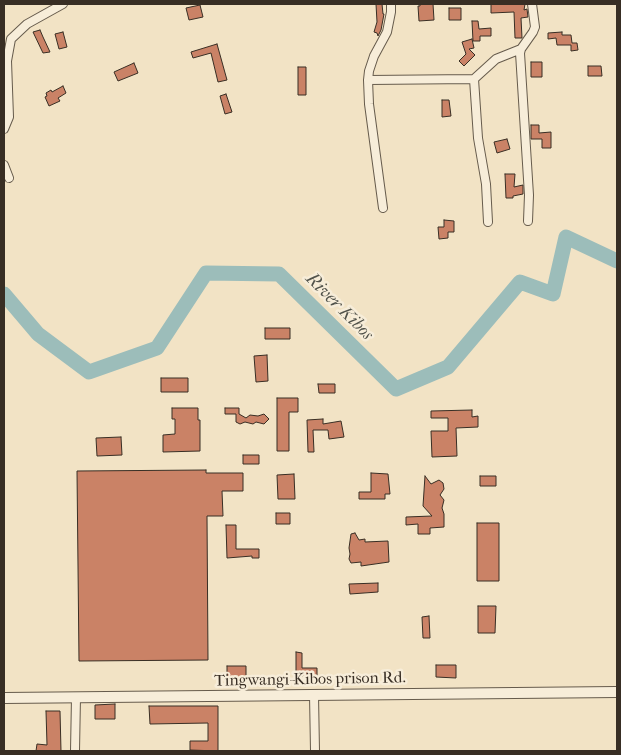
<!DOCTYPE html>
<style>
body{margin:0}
#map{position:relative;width:621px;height:755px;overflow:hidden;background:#f2e3c5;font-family:"IM FELL French Canon",serif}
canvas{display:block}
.frame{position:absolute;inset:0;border:5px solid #382e24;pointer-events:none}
</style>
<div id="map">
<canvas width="621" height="755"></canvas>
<div class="frame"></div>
</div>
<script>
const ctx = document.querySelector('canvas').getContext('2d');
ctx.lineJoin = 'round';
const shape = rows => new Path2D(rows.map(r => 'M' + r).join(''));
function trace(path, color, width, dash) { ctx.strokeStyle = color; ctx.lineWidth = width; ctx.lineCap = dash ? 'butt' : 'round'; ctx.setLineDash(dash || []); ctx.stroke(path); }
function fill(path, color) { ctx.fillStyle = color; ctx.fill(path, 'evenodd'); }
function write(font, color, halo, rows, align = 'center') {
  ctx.font = font + ' "IM FELL French Canon",serif'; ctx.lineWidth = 5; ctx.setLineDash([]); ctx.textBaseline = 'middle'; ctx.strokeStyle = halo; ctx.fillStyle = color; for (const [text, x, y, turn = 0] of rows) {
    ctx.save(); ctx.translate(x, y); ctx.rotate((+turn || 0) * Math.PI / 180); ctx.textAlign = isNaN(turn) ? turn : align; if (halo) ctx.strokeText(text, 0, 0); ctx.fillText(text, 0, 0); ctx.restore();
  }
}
trace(shape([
 [4,294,38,334,89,372,157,348,206,273,279,274,396,389,448,367,520,282,553,294,566,237,617,261]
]), '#9cbdba', 15);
const building = shape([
 [376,4,382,4,383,14,384,14,381,30,378,36,377,33,374,32,377,22,376,4],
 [420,4,433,4,434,20,419,21,418,6,420,6,420,4],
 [491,4,525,4,524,10,527,9,528,17,521,18,522,38,515,38,514,12,491,13,491,4],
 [200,5,203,17,189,20,186,8,200,5],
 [449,8,461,8,461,20,449,20,449,8],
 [472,21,478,21,479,29,491,28,491,36,480,36,480,41,473,41,472,21],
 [40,30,43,37,50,52,43,53,33,32,40,30],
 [63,32,67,47,59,49,55,34,63,32],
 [562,32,562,35,571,35,572,43,577,43,578,50,571,51,571,45,557,45,556,38,548,39,548,33,562,32],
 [472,39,474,48,469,49,475,55,464,66,459,61,466,54,462,42,472,39],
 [217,44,227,80,218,82,211,53,193,58,191,52,217,44],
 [531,62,542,62,542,77,531,77,531,62],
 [134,63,138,73,118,81,114,72,134,63],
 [588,66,601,66,602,76,588,76,588,66],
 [298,67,306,67,306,95,298,95,298,67],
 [63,86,66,93,58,98,60,101,49,106,45,97,47,96,46,93,51,90,52,92,63,86],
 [226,94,232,112,225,114,220,96,226,94],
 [442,100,449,100,451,116,442,117,442,100],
 [531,125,539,125,539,133,551,132,551,148,542,148,542,139,531,139,531,125],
 [507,139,510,149,497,153,494,142,507,139],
 [505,174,515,174,514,187,523,185,523,194,513,196,513,198,506,198,505,174],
 [444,220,454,221,454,232,448,232,448,238,439,239,438,227,444,227,444,220],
 [265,328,290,328,290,339,265,339,265,328],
 [267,355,268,381,256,382,254,356,267,355],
 [161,378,188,378,188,392,161,392,161,378],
 [318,384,335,384,335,393,319,393,318,384],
 [277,398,298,398,298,412,289,412,289,451,277,451,277,398],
 [172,408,198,408,198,420,200,420,200,451,163,452,163,435,175,434,175,419,172,419,172,408],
 [225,408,239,408,239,414,246,418,250,415,258,416,264,414,269,419,264,424,256,422,253,424,245,422,240,424,236,422,236,414,225,414,225,408],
 [472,410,472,417,478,416,478,427,456,428,457,456,432,457,431,431,448,431,448,418,431,418,431,411,472,410],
 [323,419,323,424,341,421,344,437,329,439,328,430,313,430,314,452,308,452,307,420,323,419],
 [121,437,122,455,97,456,96,438,121,437],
 [243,455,259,455,259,464,243,464,243,455],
 [206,470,206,473,243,473,243,491,222,491,223,516,207,516,208,660,79,661,77,471,206,470],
 [371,473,388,474,390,494,385,494,385,499,359,499,359,492,371,492,371,473],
 [294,474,295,499,278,499,277,475,294,474],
 [425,476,431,484,439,480,443,483,444,489,440,495,444,500,442,508,444,514,444,527,430,528,430,534,418,534,418,524,406,525,406,517,432,516,423,506,425,476],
 [480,476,496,476,496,486,480,486,480,476],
 [276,513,290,513,290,524,276,524,276,513],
 [477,523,499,523,499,581,477,581,477,523],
 [226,525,236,525,236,549,259,549,259,558,252,558,252,556,227,558,226,525],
 [355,533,359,540,365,539,365,542,388,541,389,562,361,566,361,562,351,563,349,559,350,554,349,548,351,534,355,533],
 [378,583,378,592,350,594,349,584,378,583],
 [478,606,496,606,495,633,478,633,478,606],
 [429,616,430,638,423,638,422,617,429,616],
 [296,652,302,653,302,668,317,668,317,676,296,676,296,652],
 [436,665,456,665,456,678,436,677,436,665],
 [227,666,246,666,246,678,227,678,227,666],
 [115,704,115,719,95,719,95,705,115,704],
 [149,706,218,706,218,751,190,750,190,741,208,741,208,723,150,724,149,706],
 [46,711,60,711,61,751,36,751,37,744,47,745,46,711]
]);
fill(building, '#ca8266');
trace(building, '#382e24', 1);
const minor = shape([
 [474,79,478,138,486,184,488,222],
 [368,80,474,79,496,59,521,49],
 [4,129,9,117,7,61,11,39,27,24,63,4],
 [4,165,9,178],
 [383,208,369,104,368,80,369,71,374,56,387,32,391,12,391,4],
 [528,221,529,195,520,53,521,49,533,32,535,27,532,4],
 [314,695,315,751],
 [75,751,76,697]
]);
const tertiary = shape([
 [4,698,617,692]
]);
trace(minor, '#665b4c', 10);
trace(tertiary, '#665b4c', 12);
trace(minor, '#f7edd9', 8);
trace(tertiary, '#f7edd9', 10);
write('16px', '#382e24', '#f7edd9', [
 ["Tingwangi-Kibos prison Rd.",310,680,-1]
]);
write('italic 18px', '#51524a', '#f7edd9', [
 ["River Kibos",339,307,45]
]);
</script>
